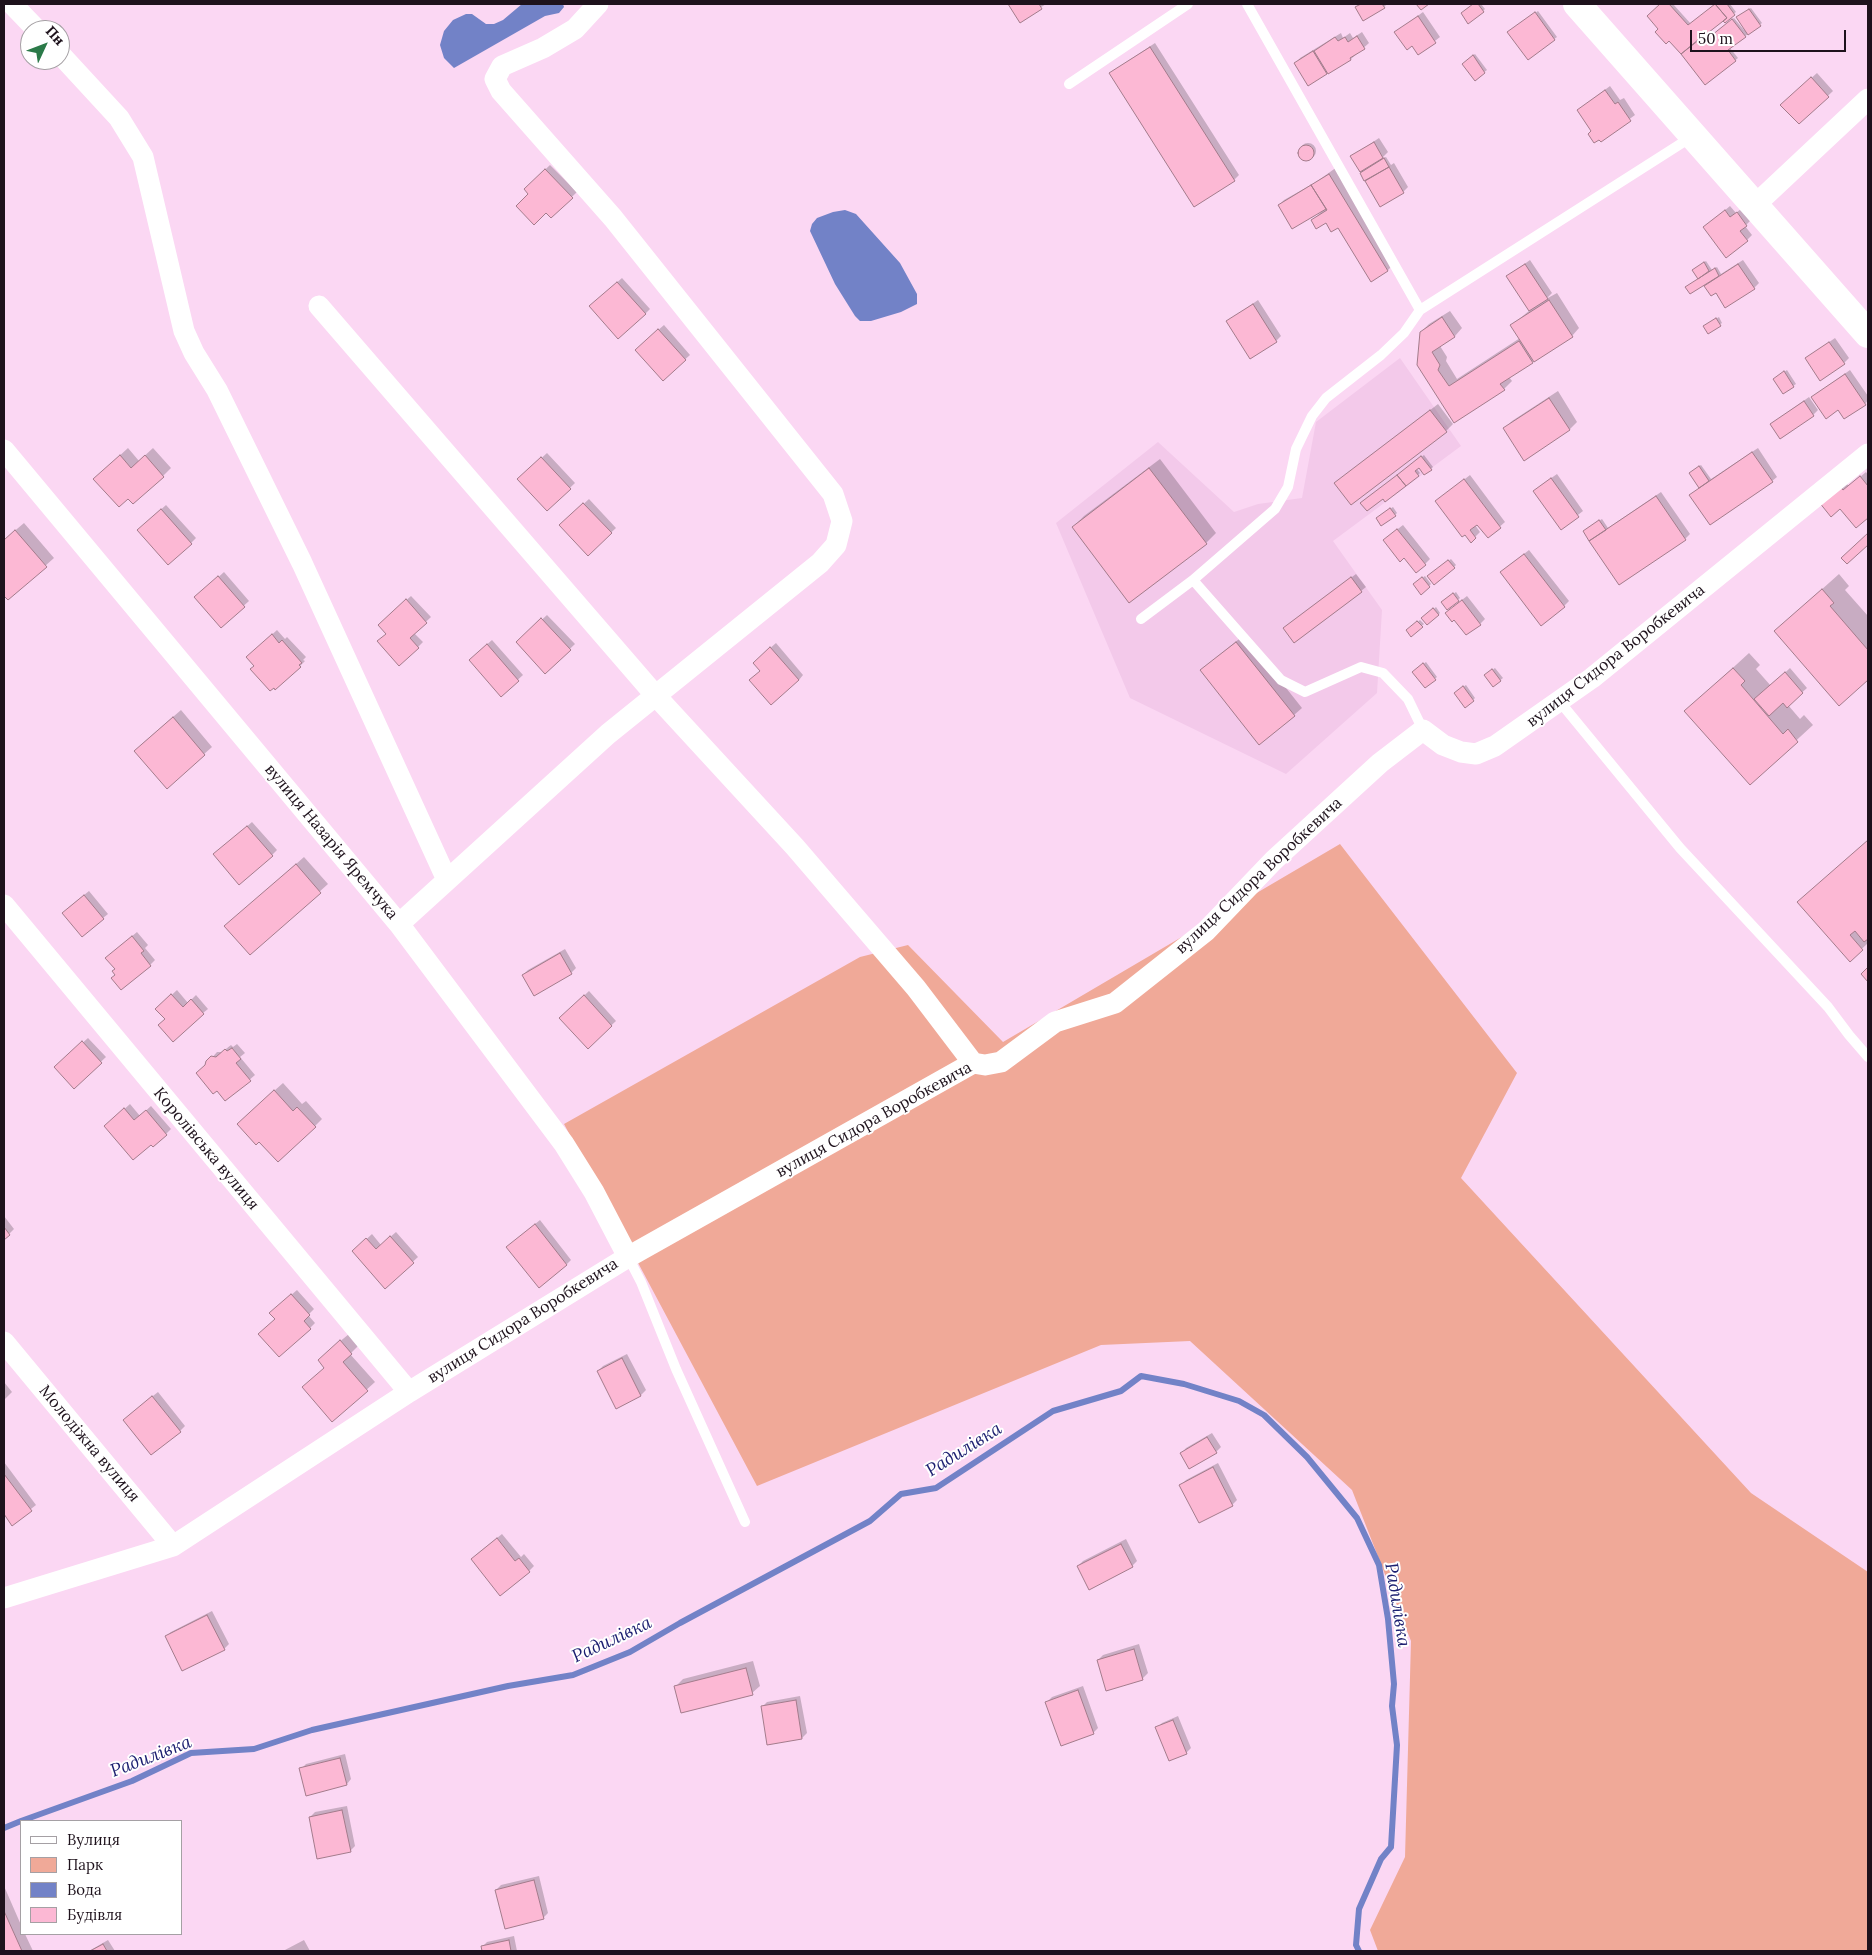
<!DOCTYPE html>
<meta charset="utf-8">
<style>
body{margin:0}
#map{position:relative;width:1872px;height:1955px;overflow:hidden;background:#fbd7f3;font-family:Lora,serif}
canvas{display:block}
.frame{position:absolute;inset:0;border:5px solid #1e121c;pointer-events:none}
.legend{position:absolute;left:20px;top:1820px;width:162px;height:115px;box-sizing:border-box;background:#fff;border:1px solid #a5a0a4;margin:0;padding:6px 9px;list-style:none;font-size:15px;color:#1e121c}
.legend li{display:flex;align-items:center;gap:10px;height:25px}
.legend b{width:25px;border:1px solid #a5a0a4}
.north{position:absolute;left:20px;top:20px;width:50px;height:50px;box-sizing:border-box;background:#fff;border:1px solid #a5a0a4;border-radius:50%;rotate:47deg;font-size:14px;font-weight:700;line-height:20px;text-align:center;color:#1e121c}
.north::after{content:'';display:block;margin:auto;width:18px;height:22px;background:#2b7a49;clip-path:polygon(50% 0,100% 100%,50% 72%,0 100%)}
.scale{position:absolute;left:1690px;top:30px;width:156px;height:22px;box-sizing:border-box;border:2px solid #1e121c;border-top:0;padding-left:6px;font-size:15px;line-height:18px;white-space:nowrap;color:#1e121c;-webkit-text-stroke:4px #fff;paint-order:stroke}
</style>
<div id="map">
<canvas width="1872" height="1955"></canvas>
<div class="frame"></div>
<ul class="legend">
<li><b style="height:6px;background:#fff"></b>Вулиця</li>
<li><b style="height:14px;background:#f0a998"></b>Парк</li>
<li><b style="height:14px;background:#7282c7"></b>Вода</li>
<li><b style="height:14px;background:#fcb8d4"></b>Будівля</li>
</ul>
<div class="north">Пн</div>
<div class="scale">50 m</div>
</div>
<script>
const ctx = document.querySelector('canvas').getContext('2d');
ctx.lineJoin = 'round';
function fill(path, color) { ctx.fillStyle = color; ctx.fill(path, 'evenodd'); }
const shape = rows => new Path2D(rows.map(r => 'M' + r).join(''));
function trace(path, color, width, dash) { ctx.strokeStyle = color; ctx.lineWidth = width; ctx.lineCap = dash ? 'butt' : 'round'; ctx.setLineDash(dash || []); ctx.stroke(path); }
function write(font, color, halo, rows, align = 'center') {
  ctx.font = font + ' Lora,serif'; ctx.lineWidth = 4; ctx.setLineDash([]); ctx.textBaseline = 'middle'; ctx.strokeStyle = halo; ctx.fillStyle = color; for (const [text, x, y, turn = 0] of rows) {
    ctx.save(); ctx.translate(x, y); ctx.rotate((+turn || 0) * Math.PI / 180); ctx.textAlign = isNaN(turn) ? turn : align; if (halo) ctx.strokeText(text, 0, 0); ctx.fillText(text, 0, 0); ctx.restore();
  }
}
fill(shape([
 [1400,358,1461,446,1333,541,1382,610,1377,693,1286,774,1130,698,1056,523,1158,442,1234,512,1258,504,1302,498,1316,422]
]), '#f3c9ea');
fill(shape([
 [1340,844,1517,1073,1461,1178,1751,1493,1868,1572,1868,1951,1378,1951,1370,1930,1405,1857,1411,1641,1352,1490,1190,1341,1101,1345,757,1486,564,1124,860,957,908,945,1003,1042]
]), '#f0a998');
fill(shape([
 [522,4,563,4,564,7,559,13,545,16,454,68,444,58,440,45,444,31,453,20,466,14,472,14,486,24,494,24,503,20],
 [845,210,856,214,900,263,917,294,917,304,901,312,871,321,860,321,855,316,835,284,810,231,812,224,817,218,833,212]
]), '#7282c7');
fill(shape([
 [1010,4,1046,4,1020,21],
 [1361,4,1385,4,1386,5,1384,7,1359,5],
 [1474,4,1481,4,1485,9,1483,11,1464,11],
 [1662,4,1673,4,1691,24,1718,4,1730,4,1736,12,1701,37,1704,41,1734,18,1744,30,1746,29,1740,15,1751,8,1762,23,1730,48,1738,58,1706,83,1648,16],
 [1538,11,1557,37,1528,58,1511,30],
 [1423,12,1440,37,1418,54,1412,45,1396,32],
 [1362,32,1369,43,1351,59,1326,73,1296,63,1300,58,1341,33,1343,38,1350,33,1353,38],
 [1155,43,1239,175,1234,180,1110,73],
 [1475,54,1487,70,1475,79,1465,62],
 [1817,73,1833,91,1799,123,1787,100],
 [1610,86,1620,100,1624,98,1635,115,1601,140,1578,110],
 [1379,138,1388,152,1380,160,1386,157,1391,165,1394,163,1408,187,1403,192,1366,182,1371,177,1361,173,1352,156],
 '1300 151a8 8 0 1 1 16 0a8 8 0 1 1-16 0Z',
 [550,165,577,192,551,217,525,189],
 [1337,167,1395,263,1388,270,1371,280,1338,226,1326,222,1312,221,1321,212,1279,205,1284,200,1316,182],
 [1730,206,1736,213,1742,208,1751,220,1745,226,1752,235,1747,240,1705,227],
 [1530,260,1552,293,1546,299,1557,293,1579,328,1572,336,1509,377,1512,381,1504,389,1455,421,1421,332,1429,324,1450,311,1462,328,1455,336,1440,346,1447,357,1446,361,1457,379,1520,338,1512,325,1530,310,1508,276],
 [1743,260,1759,283,1754,288,1716,292,1705,286,1712,280,1699,279,1693,270,1706,261,1712,270,1717,267,1721,274],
 [622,278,650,309,645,314,596,301],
 [1258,300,1281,336,1276,341,1228,321],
 [1719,317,1722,323,1709,332,1707,324],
 [664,325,690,355,663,379,641,345],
 [1835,338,1849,358,1844,363,1812,354],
 [1787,370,1796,384,1784,392,1777,377],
 [1850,370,1868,396,1868,400,1865,404,1812,397],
 [1558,391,1577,422,1570,429,1524,459,1504,429,1512,421],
 [1809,397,1818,410,1813,415,1771,424],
 [1438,404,1453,424,1446,431,1336,483],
 [128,448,139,461,153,448,171,468,163,476,103,471],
 [1758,448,1777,477,1772,481,1691,495,1700,487,1692,471,1701,465,1711,479],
 [547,453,575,483,547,510,519,479],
 [1424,455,1433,467,1431,469,1419,466,1416,468,1420,473,1418,475,1383,497,1362,503],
 [1160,459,1216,533,1206,543,1073,527,1084,516],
 [1866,472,1868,475,1868,517,1856,526,1841,507,1821,502,1844,481,1849,486],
 [1557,474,1583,511,1561,528,1540,486],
 [1470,475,1505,522,1488,537,1477,523,1475,525,1480,532,1471,541,1442,497],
 [1661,492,1690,534,1685,539,1586,529,1602,519,1608,528],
 [589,499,616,528,588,554,561,525],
 [166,505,196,538,191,543,144,525],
 [1393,507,1397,513,1395,515,1379,516],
 [24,523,54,558,8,599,4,594,4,540],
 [1403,525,1430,559,1425,564,1390,535],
 [1529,550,1569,601,1564,606,1506,568],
 [1451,559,1456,565,1454,567,1431,574],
 [224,572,249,601,221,626,201,593],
 [1356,574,1366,587,1361,591,1289,624],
 [1839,574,1849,586,1845,590,1868,616,1868,679,1839,704,1792,616],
 [1425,576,1431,584,1429,586,1416,582],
 [1456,592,1460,598,1448,608,1445,600],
 [411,596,431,617,414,633,423,642,418,647,387,634,384,620],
 [1467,596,1485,619,1480,624,1453,607],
 [1436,607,1440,613,1427,624,1423,618],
 [547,615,575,644,546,672,518,642],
 [1420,620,1424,624,1411,635,1407,630],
 [277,630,285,639,287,637,306,657,303,660,305,661,300,666,256,666,253,652],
 [1244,635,1302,708,1294,715,1201,670],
 [492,640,523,675,501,695,475,655],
 [776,643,803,675,799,680,761,670,759,658],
 [1749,653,1760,665,1756,669,1771,686,1790,668,1807,688,1788,705,1800,719,1804,715,1813,725,1750,783,1686,711],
 [1426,662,1437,677,1425,687,1415,670],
 [1495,668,1503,678,1494,685,1488,673],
 [1466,685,1475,698,1473,700,1457,691],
 [181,710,212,747,167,787,143,743],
 [252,822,277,850,272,855,220,850],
 [1868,840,1868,943,1850,960,1810,892],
 [304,857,328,884,250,954,234,919],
 [89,891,108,914,103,918,68,908],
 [137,932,148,945,145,948,155,960,150,965,117,975,112,953],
 [565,949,576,968,571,973,523,975,528,970],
 [177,990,188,1003,196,995,208,1009,203,1013,166,1019,162,1004],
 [589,991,616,1021,588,1047,561,1018],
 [88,1038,106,1057,74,1087,61,1062],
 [237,1044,245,1053,240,1057,255,1075,226,1100,203,1068,217,1052,222,1052,231,1045,233,1047],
 [283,1083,302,1104,306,1101,322,1119,315,1126,246,1116],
 [130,1104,140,1116,151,1106,171,1129,154,1146,110,1122],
 [4,1216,14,1229,4,1239],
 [540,1220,571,1260,567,1264,513,1242],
 [396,1232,418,1257,385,1287,358,1247,372,1234,381,1245],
 [297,1290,314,1309,308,1315,315,1323,310,1328,276,1319,276,1308],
 [349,1334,359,1345,350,1354,375,1382,332,1421,326,1367,327,1352],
 [627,1354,646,1390,641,1395,617,1407,598,1371,603,1366],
 [4,1382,12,1392,4,1400],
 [158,1392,185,1426,180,1431,129,1415],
 [1212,1433,1221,1447,1216,1452,1182,1453,1186,1448],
 [4,1462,36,1505,12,1524,4,1512],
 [1218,1463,1237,1500,1232,1505,1181,1485,1186,1480],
 [502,1534,521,1557,524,1554,534,1566,529,1571,477,1554],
 [1126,1539,1137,1561,1132,1566,1078,1566,1083,1561],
 [212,1611,229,1644,224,1649,183,1669,166,1636,171,1632],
 [1139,1644,1148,1673,1143,1678,1107,1689,1098,1660,1103,1655],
 [753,1661,760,1686,752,1693,676,1686,683,1679],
 [1083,1686,1098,1728,1093,1733,1047,1702,1052,1697],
 [800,1696,807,1733,802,1738,768,1743,762,1707,767,1702],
 [1178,1716,1191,1748,1186,1753,1157,1728,1162,1723],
 [345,1754,351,1779,347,1784,301,1769,306,1764],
 [347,1806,355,1846,350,1851,310,1817,315,1812],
 [539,1876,548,1913,543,1918,496,1890,501,1885],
 [4,1886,21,1925,21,1934,25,1934,33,1951,4,1951],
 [514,1936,517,1951,483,1951,482,1947,487,1942],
 [108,1940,115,1951,89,1951],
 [304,1940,310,1951,283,1951]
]), '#0003');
trace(shape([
 [21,1821,132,1781,191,1753,254,1749,312,1730,508,1686,573,1675,630,1652,680,1623,870,1521,901,1494,936,1488,1053,1411,1121,1391,1141,1376,1184,1384,1239,1401,1264,1415,1307,1457,1357,1518,1379,1565,1388,1619,1394,1684,1392,1706,1397,1745,1391,1847,1381,1859,1359,1909,1356,1945,1359,1951],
 [4,1828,21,1821]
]), '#7282c7', 6);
const building = shape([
 [1008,4,1039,4,1042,9,1020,23,1008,4],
 [1361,4,1382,4,1385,8,1363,21,1355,7,1361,4],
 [1416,4,1429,4,1421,10,1416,4],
 [1473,4,1478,4,1484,12,1468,24,1461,13,1473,4],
 [1660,4,1669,4,1688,25,1715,4,1727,18,1681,54,1669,41,1666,44,1655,32,1658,29,1647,16,1660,4],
 [1718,4,1727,4,1735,15,1725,23,1723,21,1727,18,1716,5,1718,4],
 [1749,9,1761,26,1748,35,1736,17,1749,9],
 [1535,12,1555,40,1528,60,1507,32,1535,12],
 [1418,16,1436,43,1418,55,1412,46,1407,50,1394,32,1418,16],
 [1732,19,1746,37,1728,50,1736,61,1705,85,1681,54,1699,39,1702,43,1732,19],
 [1357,36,1365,49,1350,58,1351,60,1328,74,1314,51,1335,37,1338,41,1345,37,1348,42,1357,36],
 [1150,47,1235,181,1194,207,1109,73,1150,47],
 [1313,51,1327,74,1308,86,1294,63,1313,51],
 [1473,55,1485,73,1475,81,1462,64,1473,55],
 [1811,77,1829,97,1799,124,1780,105,1811,77],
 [1605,90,1615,104,1618,102,1631,121,1601,142,1599,140,1594,143,1588,134,1591,131,1577,110,1605,90],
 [1374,142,1383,158,1360,172,1350,156,1374,142],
 '1298 153a8 8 0 1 1 16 0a8 8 0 1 1-16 0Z',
 [1384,158,1389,167,1364,181,1360,173,1384,158],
 [1389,167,1404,193,1380,207,1365,181,1389,167],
 [545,169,573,198,551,218,546,213,534,225,516,206,528,194,524,189,545,169],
 [1329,174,1388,271,1371,282,1338,228,1331,232,1326,223,1316,229,1311,220,1327,210,1311,185,1329,174],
 [1311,185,1326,209,1292,229,1278,205,1311,185],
 [1725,210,1730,217,1737,212,1747,226,1740,231,1748,241,1726,258,1703,227,1725,210],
 [1704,262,1709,271,1698,279,1692,270,1704,262],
 [1525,264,1548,299,1529,311,1506,276,1525,264],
 [1738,264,1755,289,1725,308,1716,293,1711,296,1704,286,1738,264],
 [1715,268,1719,276,1690,294,1685,287,1715,268],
 [617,282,646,314,618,339,589,306,617,282],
 [1549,300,1573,337,1534,362,1510,325,1549,300],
 [1253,304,1277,342,1250,359,1226,321,1253,304],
 [1442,317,1455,337,1432,352,1440,365,1438,370,1449,386,1519,341,1533,363,1500,384,1505,390,1454,423,1417,365,1420,332,1442,317],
 [1716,318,1721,326,1708,334,1703,326,1716,318],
 [658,329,686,360,663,381,635,350,658,329],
 [1829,342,1845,364,1820,381,1805,358,1829,342],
 [1784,371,1794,387,1783,394,1773,379,1784,371],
 [1845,374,1866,405,1844,419,1838,410,1826,419,1811,397,1845,374],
 [1549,398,1570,430,1524,461,1503,428,1549,398],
 [1804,401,1814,416,1780,439,1770,424,1804,401],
 [1430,410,1447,432,1351,505,1334,483,1430,410],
 [1752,452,1773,482,1710,525,1689,495,1752,452],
 [120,455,131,468,145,455,164,477,133,504,128,499,119,507,93,479,120,455],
 [1421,456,1432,470,1424,475,1419,468,1415,471,1419,476,1406,486,1397,475,1421,456],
 [541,457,571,489,547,511,517,479,541,457],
 [1699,466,1709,481,1699,488,1689,473,1699,466],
 [1149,468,1207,544,1129,603,1072,527,1149,468],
 [1397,475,1406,486,1385,502,1383,499,1367,511,1360,503,1397,475],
 [1860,476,1868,486,1868,518,1856,528,1840,509,1831,517,1819,502,1839,485,1843,490,1860,476],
 [1551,478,1579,517,1561,530,1533,491,1551,478],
 [1464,479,1501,528,1488,538,1477,525,1470,530,1476,538,1471,543,1465,535,1462,537,1435,501,1464,479],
 [1656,496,1686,540,1619,585,1589,541,1656,496],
 [583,503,612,533,588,556,559,525,583,503],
 [1390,508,1396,516,1381,526,1376,518,1390,508],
 [161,509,192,544,168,565,137,530,161,509],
 [1599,520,1606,530,1589,541,1583,531,1599,520],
 [1397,529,1426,565,1416,573,1404,558,1400,562,1383,540,1397,529],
 [15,530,47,567,8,600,4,596,4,540,15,530],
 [1868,533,1868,545,1847,564,1841,558,1868,533],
 [1524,554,1565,607,1541,626,1500,572,1524,554],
 [1448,560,1455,568,1434,585,1427,576,1448,560],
 [218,576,245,607,221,628,194,597,218,576],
 [1351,577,1362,592,1294,643,1283,628,1351,577],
 [1422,577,1430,587,1421,595,1413,584,1422,577],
 [1822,589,1834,603,1830,606,1868,650,1868,680,1839,706,1774,631,1822,589],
 [1453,593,1459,601,1447,610,1441,602,1453,593],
 [406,599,427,623,410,638,419,648,399,666,377,641,386,634,378,625,406,599],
 [1462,600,1481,625,1466,635,1454,620,1452,622,1445,613,1462,600],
 [1433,608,1439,615,1427,625,1421,618,1433,608],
 [541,618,571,650,545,674,516,642,541,618],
 [1417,621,1423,627,1411,637,1406,630,1417,621],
 [272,634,279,643,282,640,302,663,299,665,301,667,275,690,274,688,270,691,250,669,254,666,246,657,272,634],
 [1236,642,1295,716,1259,745,1200,670,1236,642],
 [487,644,519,681,501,697,469,660,487,644],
 [770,647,799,680,771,705,749,680,760,671,753,663,770,647],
 [1423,663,1436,680,1425,688,1412,672,1423,663],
 [1733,668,1745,681,1741,685,1783,734,1788,729,1798,742,1750,785,1684,711,1733,668],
 [1492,669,1501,681,1493,687,1484,675,1492,669],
 [1785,672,1803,693,1787,708,1783,703,1769,716,1754,699,1785,672],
 [1463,686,1474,701,1465,708,1454,693,1463,686],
 [173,717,205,755,167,789,134,751,173,717],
 [247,826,273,856,239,885,213,854,247,826],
 [1868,840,1868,939,1864,942,1855,931,1850,935,1863,950,1850,962,1797,902,1868,840],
 [296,864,321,893,250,955,224,926,296,864],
 [84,895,104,919,82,937,62,913,84,895],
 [132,936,144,951,141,953,151,966,121,990,111,978,115,975,112,971,115,969,105,958,132,936],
 [560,953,572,974,534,996,522,975,560,953],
 [1868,967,1868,982,1861,974,1868,967],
 [171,994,183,1007,191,999,204,1014,173,1042,158,1025,165,1019,155,1009,171,994],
 [584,995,612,1026,588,1049,559,1018,584,995],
 [82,1041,102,1063,74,1089,54,1067,82,1041],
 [232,1048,241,1059,236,1063,251,1081,225,1101,217,1091,213,1094,196,1073,205,1065,206,1061,211,1056,216,1057,225,1049,227,1051,232,1048],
 [274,1090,293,1111,297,1107,316,1127,278,1162,259,1142,256,1145,237,1124,274,1090],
 [124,1108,134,1120,146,1110,167,1135,153,1147,151,1145,133,1160,104,1126,124,1108],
 [535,1224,567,1265,539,1288,506,1247,535,1224],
 [4,1227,10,1235,4,1240,4,1227],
 [390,1236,414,1263,385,1289,352,1251,366,1238,376,1249,390,1236],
 [291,1294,310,1315,304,1321,311,1329,279,1357,258,1334,275,1319,269,1313,291,1294],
 [340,1340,352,1354,343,1362,368,1391,332,1422,302,1387,324,1368,318,1360,340,1340],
 [622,1358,641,1396,616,1409,597,1371,622,1358],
 [152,1396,181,1432,151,1455,123,1420,152,1396],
 [1207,1437,1217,1453,1189,1469,1180,1453,1207,1437],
 [1213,1467,1233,1506,1199,1523,1179,1485,1213,1467],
 [4,1474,32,1511,12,1526,4,1514,4,1474],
 [497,1538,515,1561,519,1558,530,1572,500,1596,471,1559,497,1538],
 [1121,1544,1133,1567,1089,1590,1077,1566,1121,1544],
 [207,1615,225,1650,182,1671,165,1636,207,1615],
 [1134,1649,1143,1680,1106,1691,1097,1660,1134,1649],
 [746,1668,753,1695,681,1713,674,1686,746,1668],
 [1078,1690,1094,1734,1061,1746,1045,1702,1078,1690],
 [796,1700,802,1739,767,1745,761,1706,796,1700],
 [1173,1720,1187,1754,1169,1761,1155,1727,1173,1720],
 [340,1758,347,1785,306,1796,299,1768,340,1758],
 [342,1810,351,1852,317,1859,309,1817,342,1810],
 [534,1880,544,1919,505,1929,495,1890,534,1880],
 [4,1911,22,1951,4,1951,4,1911],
 [509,1940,511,1951,482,1951,481,1946,509,1940],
 [103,1944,107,1951,90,1951,103,1944]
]);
fill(building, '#fcb8d4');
trace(building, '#a37b8b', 1);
trace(shape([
 [1069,84,1188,4],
 [1420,310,1693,136],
 [1193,580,1281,680,1305,692,1361,667,1383,673,1408,699,1423,730],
 [1141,619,1193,580,1275,509,1288,487,1296,449,1312,416,1326,398,1381,355,1404,333,1420,310,1247,4],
 [1560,702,1680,848,1828,1007,1849,1035,1868,1057],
 [628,1257,641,1282,676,1369,745,1522]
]), '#fff', 10);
trace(shape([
 [12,4,37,30],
 [60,54,119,118,143,157,184,331,194,353,217,390,302,563,447,880],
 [1755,205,1868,99],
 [319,306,656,696,795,847,916,988,973,1063],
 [4,450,399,924,564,1144,594,1192,628,1257],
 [4,905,409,1392],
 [399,924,608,734,820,563,836,545,842,521,833,494,613,218,501,91,495,79,502,66,543,48,575,29,598,4],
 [4,1342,173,1546],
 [4,1598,173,1546,409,1392,628,1257,973,1063,985,1065,1001,1062,1055,1022,1115,1003,1206,931,1274,860,1380,763,1423,730,1443,745,1461,752,1476,754,1495,746,1592,678,1868,454]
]), '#fff', 21);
trace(shape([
 [1577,4,1868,334]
]), '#fff', 28);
write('16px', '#1e121c', '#fff', [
 ["вулиця Сидора Воробкевича",1616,656,-38],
 ["вулиця Назарія Яремчука",331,842,50],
 ["вулиця Сидора Воробкевича",1259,876,-43],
 ["вулиця Сидора Воробкевича",874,1120,-29],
 ["Королівська вулиця",206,1149,50],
 ["вулиця Сидора Воробкевича",523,1321,-32],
 ["Молодіжна вулиця",89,1444,50]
]);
write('italic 18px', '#1d2071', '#fff', [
 ["Радилівка",964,1450,-32],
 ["Радилівка",1397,1605,81],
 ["Радилівка",612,1640,-25],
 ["Радилівка",151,1757,-21]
]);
</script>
